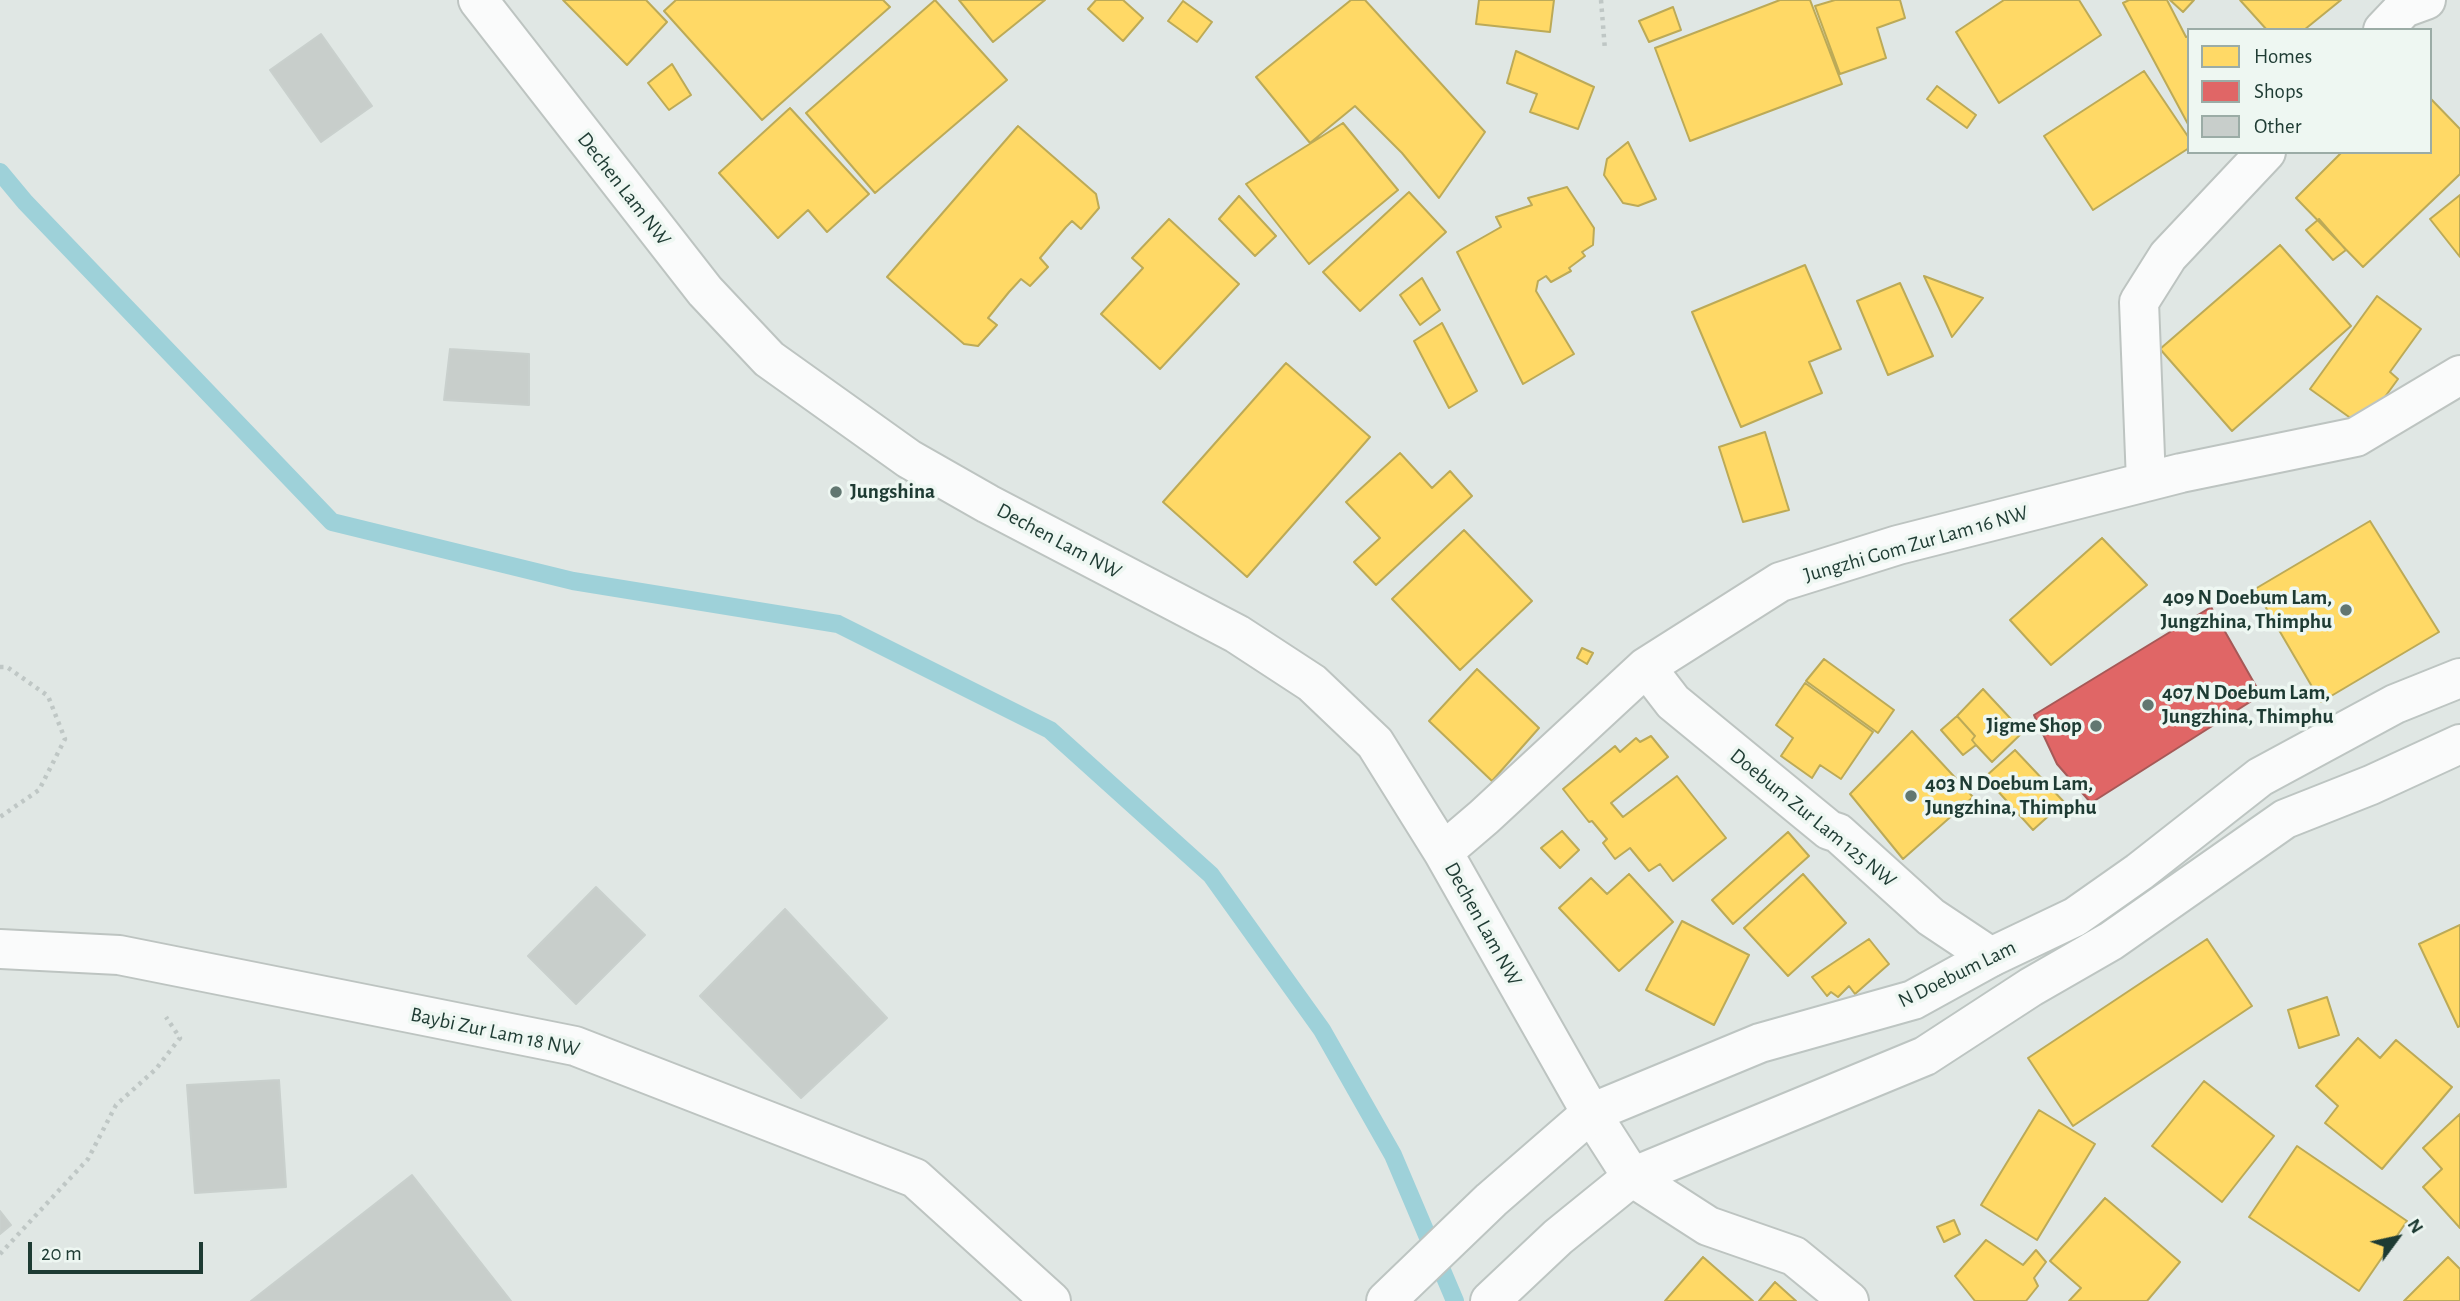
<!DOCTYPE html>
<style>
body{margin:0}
#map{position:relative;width:2460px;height:1301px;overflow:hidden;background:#e0e7e4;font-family:"Alegreya Sans",sans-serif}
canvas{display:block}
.legend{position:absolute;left:2187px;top:28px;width:245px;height:126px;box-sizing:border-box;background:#eef7f2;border:2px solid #9baca6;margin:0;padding:9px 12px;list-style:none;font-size:21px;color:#1e3b33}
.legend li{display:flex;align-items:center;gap:14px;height:35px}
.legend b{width:35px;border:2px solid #9baca6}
.north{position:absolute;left:2362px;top:1203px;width:70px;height:70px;-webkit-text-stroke:5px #eef7f2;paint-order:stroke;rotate:57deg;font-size:19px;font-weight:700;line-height:28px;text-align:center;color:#1e3b33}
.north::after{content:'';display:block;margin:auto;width:24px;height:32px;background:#1e3b33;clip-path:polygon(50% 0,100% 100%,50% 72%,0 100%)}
.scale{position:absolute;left:28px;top:1242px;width:175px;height:32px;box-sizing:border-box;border:4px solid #1e3b33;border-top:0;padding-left:9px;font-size:21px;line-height:24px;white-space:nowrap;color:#1e3b33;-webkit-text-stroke:5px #eef7f2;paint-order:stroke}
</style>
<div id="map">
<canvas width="2460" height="1301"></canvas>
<ul class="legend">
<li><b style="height:19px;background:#ffd966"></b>Homes</li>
<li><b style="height:19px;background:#e06666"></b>Shops</li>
<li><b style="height:19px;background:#c8cecb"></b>Other</li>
</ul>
<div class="north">N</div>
<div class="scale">20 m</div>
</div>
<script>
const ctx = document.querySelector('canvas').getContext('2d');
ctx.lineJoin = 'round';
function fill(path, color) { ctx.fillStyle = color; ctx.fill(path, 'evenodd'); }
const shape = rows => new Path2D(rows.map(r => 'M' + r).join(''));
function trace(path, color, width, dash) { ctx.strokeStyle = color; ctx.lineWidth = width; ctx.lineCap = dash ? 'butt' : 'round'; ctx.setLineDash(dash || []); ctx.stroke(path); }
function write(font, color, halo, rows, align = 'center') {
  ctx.font = font + ' "Alegreya Sans",sans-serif'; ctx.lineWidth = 7; ctx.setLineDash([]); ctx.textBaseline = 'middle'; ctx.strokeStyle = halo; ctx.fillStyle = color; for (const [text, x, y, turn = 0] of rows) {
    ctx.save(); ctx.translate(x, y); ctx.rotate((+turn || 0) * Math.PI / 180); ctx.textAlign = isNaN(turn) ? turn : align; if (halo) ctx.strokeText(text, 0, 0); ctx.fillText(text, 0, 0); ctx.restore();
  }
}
const homes = shape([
 [563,0,646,0,667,22,627,65,563,0],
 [676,0,883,0,890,7,762,120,664,11,676,0],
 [935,0,1007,80,875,193,806,113,935,0],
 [959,0,1045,0,993,42,959,0],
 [1096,0,1123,0,1143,18,1123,41,1088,9,1096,0],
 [1351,0,1365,0,1485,132,1439,198,1402,153,1355,106,1310,143,1256,77,1351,0],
 [1479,0,1554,0,1550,32,1476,24,1479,0],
 [1780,0,1810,0,1842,84,1690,141,1655,48,1780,0],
 [1835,0,1900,0,1905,18,1877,28,1886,58,1840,74,1815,6,1835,0],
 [2004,0,2079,0,2101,35,1999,103,1956,32,2004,0],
 [2129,0,2167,0,2186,37,2189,36,2189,126,2123,3,2129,0],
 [2170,0,2194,0,2183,12,2170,0],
 [2240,0,2341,0,2304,30,2267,30,2240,0],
 [1183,1,1212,22,1197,42,1168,21,1183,1],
 [1673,7,1681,30,1649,42,1639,21,1673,7],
 [1516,51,1594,87,1578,129,1530,112,1537,94,1507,83,1516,51],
 [672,64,691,95,669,110,648,83,672,64],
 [2144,71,2189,138,2189,148,2093,210,2044,136,2144,71],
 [1937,86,1976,115,1967,128,1927,99,1937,86],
 [2430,98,2460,129,2460,174,2363,267,2296,198,2342,152,2430,152,2430,98],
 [790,108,869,194,827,232,808,210,778,238,719,173,790,108],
 [1343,123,1398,190,1309,264,1246,184,1343,123],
 [1018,126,1096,194,1099,208,1081,229,1072,221,1066,227,1040,258,1048,267,1030,286,1021,279,1009,292,988,318,997,325,978,346,964,344,887,277,1018,126],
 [1628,142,1656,199,1638,206,1623,203,1604,175,1607,159,1628,142],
 [1567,187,1594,228,1593,245,1582,252,1585,256,1569,268,1571,271,1551,282,1546,276,1538,281,1536,291,1574,354,1523,384,1457,252,1501,227,1496,217,1532,205,1528,198,1567,187],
 [1409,192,1446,232,1360,311,1323,272,1409,192],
 [2460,195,2460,257,2430,219,2460,195],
 [1239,196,1276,236,1255,256,1219,219,1239,196],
 [1169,219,1239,284,1160,369,1101,314,1143,268,1132,258,1169,219],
 [2319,219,2346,250,2333,260,2306,230,2319,219],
 [2280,245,2351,326,2232,431,2160,349,2280,245],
 [1805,265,1841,349,1809,362,1822,393,1741,427,1692,312,1805,265],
 [1924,276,1983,298,1952,337,1939,308,1924,276],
 [1422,278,1440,310,1420,325,1400,295,1422,278],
 [1900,283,1933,356,1888,375,1857,301,1900,283],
 [2377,296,2421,329,2390,372,2398,379,2363,427,2310,389,2377,296],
 [1442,323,1477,391,1449,408,1414,341,1442,323],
 [1286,363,1370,437,1247,577,1163,502,1286,363],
 [1765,432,1789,510,1743,522,1719,447,1765,432],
 [1400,453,1432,488,1450,471,1472,496,1376,585,1354,562,1380,538,1346,502,1400,453],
 [2370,521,2439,632,2321,702,2255,589,2370,521],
 [1464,530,1532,601,1460,670,1392,599,1464,530],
 [2102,538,2147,585,2051,665,2010,620,2102,538],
 [1582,648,1593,653,1587,664,1577,658,1582,648],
 [1824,659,1894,710,1878,733,1806,681,1824,659],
 [1477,669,1539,728,1492,781,1429,721,1477,669],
 [1805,683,1873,732,1841,779,1820,765,1812,778,1781,756,1793,738,1776,725,1805,683],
 [1983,689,2023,732,1992,762,1976,745,1972,740,1975,736,1957,716,1983,689],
 [1957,716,1975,736,1972,740,1976,745,1963,755,1941,730,1957,716],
 [1912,731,1973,797,1903,859,1850,794,1912,731],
 [1651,736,1668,757,1611,803,1623,817,1677,776,1726,838,1673,881,1660,864,1649,871,1630,848,1615,859,1603,843,1607,839,1592,821,1589,822,1563,789,1615,746,1620,752,1636,738,1640,742,1651,736],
 [2015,750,2064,802,2033,830,1985,777,2015,750],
 [1562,831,1579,850,1560,868,1541,848,1562,831],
 [1788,832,1809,856,1733,924,1712,900,1788,832],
 [1629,874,1673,922,1619,971,1559,908,1591,878,1607,894,1629,874],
 [1803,874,1846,923,1788,976,1744,928,1803,874],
 [1682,921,1749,955,1714,1025,1646,990,1682,921],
 [2460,925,2460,1026,2458,1027,2419,944,2460,925],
 [1869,939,1889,964,1855,994,1849,986,1838,997,1831,992,1827,996,1812,977,1869,939],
 [2207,939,2252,1006,2073,1126,2028,1058,2207,939],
 [2327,997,2339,1035,2299,1048,2288,1010,2327,997],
 [2358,1038,2380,1058,2396,1040,2452,1087,2382,1169,2325,1123,2338,1106,2316,1086,2358,1038],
 [2204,1081,2274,1136,2222,1202,2152,1146,2204,1081],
 [2039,1110,2095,1144,2037,1240,1981,1205,2039,1110],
 [2460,1114,2460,1228,2423,1187,2442,1169,2423,1148,2460,1114],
 [2297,1146,2407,1221,2359,1291,2249,1217,2297,1146],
 [2105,1198,2180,1262,2147,1301,2069,1301,2081,1288,2050,1261,2105,1198],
 [1954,1220,1960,1234,1944,1242,1937,1227,1954,1220],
 [1986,1240,2023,1265,2036,1250,2046,1262,2034,1278,2038,1286,2026,1301,1975,1301,1955,1276,1986,1240],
 [1703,1257,1753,1301,1665,1301,1703,1257],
 [2448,1257,2460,1269,2460,1301,2404,1301,2448,1257],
 [1775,1282,1796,1301,1759,1301,1775,1282]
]);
fill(homes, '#ffd966');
trace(homes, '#bcaa57', 2);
const shops = shape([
 [2211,607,2261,695,2091,803,2057,764,2034,715,2211,607]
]);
fill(shops, '#e06666');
trace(shops, '#a65957', 2);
trace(shape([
 [0,172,25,202,332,522,573,581,838,624,1050,730,1211,875,1322,1030,1393,1155,1455,1301]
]), '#9ed1d9', 18);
const building = shape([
 [321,34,372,106,321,142,270,70,321,34],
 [450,349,529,354,529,405,444,400,450,349],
 [596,887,645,935,576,1004,528,956,596,887],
 [785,909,887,1018,801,1098,700,996,785,909],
 [279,1080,286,1187,195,1193,187,1085,279,1080],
 [412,1175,511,1301,251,1301,412,1175],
 [0,1211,11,1225,0,1234,0,1211]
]);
fill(building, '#c8cecb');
trace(building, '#c9d0cd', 2);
const minor = shape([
 [478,0,705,291,769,359,909,459,988,504,1237,634,1312,683,1375,743,1443,852,1591,1113,1632,1177,1708,1226,1794,1256,1849,1301],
 [2383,30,2404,8,2426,0],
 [2146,482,2139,302,2168,256,2266,152],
 [1646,667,1673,702,1829,830,1838,833,1931,917,1991,957],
 [1443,852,1484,817,1646,667,1780,582,1898,545,2181,473,2356,437,2460,375],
 [0,949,119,955,575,1046,915,1178,1051,1301]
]);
const secondary = shape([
 [1386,1301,1491,1200,1591,1113,1760,1043,1913,1000,1991,957,2075,917,2139,872,2260,777,2395,704,2460,678],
 [1490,1301,1558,1237,1632,1177,1925,1056,2031,987,2111,941,2285,819,2371,785,2460,744]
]);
trace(minor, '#bdc4c1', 42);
trace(secondary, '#bdc5c2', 42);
trace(shape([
 [1601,0,1605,50],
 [0,667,7,667,48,696,65,739,39,790,0,817],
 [0,1254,88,1159,116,1105,156,1069,180,1038,166,1017]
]), '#bfc7c5', 4.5, [3.5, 5]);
trace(minor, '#fafbfb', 38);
trace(secondary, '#fafbfb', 38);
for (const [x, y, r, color] of [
 [836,492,7,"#627771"],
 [2346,610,7,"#627771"],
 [2148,705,7,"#627771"],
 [2096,726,7,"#627771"],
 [1911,796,7,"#627771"]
]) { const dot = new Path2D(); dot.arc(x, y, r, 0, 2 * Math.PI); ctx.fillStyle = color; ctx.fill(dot); trace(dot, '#eef7f2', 2.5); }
write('21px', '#1e3b33', '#eef7f2', [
 ["Dechen Lam NW",624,189,52],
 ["Dechen Lam NW",1059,541,28],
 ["Jungzhi Gom Zur Lam 16 NW",1916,544,-16],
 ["Doebum Zur Lam 125 NW",1813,818,39],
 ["Dechen Lam NW",1483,924,61],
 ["N Doebum Lam",1957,974,-26],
 ["Baybi Zur Lam 18 NW",495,1032,12]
]);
write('bold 21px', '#1e3b33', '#eef7f2', [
 ["Jungshina",850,492],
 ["409 N Doebum Lam,",2332,598,"right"],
 ["Jungzhina, Thimphu",2332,622,"right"],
 ["407 N Doebum Lam,",2162,693],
 ["Jungzhina, Thimphu",2162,717],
 ["Jigme Shop",2082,726,"right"],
 ["403 N Doebum Lam,",1925,784],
 ["Jungzhina, Thimphu",1925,808]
], 'left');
</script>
